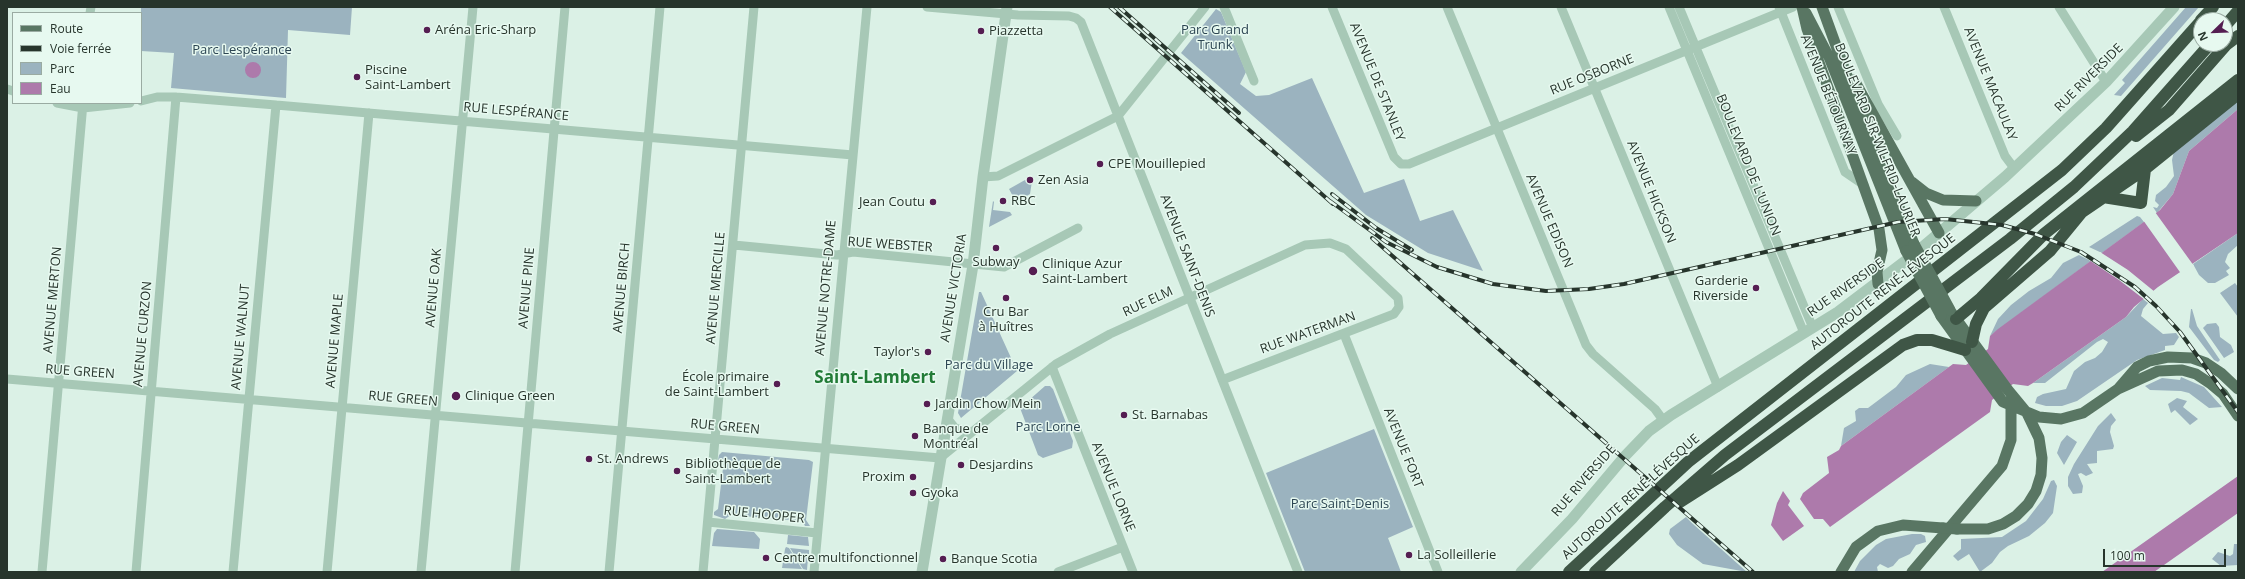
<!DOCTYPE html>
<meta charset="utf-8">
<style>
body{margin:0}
#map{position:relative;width:2245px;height:579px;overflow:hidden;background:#dbf1e6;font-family:"Open Sans",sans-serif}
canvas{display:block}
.frame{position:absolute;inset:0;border:8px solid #27352c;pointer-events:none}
.legend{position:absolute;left:12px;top:12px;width:130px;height:92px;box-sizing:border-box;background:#e7f9f0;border:1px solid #9aaba2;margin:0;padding:5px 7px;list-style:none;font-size:12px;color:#27352c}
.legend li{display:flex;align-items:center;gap:8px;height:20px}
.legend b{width:20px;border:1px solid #9aaba2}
.north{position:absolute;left:2193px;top:12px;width:40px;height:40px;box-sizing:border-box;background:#e7f9f0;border:1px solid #9aaba2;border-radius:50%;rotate:247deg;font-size:11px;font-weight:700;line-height:16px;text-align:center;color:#27352c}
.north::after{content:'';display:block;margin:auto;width:14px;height:18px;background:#551e52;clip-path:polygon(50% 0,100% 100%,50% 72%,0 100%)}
.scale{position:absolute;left:2103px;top:549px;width:123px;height:18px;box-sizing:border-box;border:2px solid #27352c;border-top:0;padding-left:5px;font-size:12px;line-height:14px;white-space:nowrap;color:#27352c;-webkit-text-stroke:3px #e7f9f0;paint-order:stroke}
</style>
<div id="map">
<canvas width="2245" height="579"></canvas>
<div class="frame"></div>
<ul class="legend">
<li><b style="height:5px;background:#597663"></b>Route</li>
<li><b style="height:5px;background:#27352c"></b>Voie ferrée</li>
<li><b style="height:11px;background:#9bb3bf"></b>Parc</li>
<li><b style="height:11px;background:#ad7aab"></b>Eau</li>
</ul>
<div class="north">N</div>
<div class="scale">100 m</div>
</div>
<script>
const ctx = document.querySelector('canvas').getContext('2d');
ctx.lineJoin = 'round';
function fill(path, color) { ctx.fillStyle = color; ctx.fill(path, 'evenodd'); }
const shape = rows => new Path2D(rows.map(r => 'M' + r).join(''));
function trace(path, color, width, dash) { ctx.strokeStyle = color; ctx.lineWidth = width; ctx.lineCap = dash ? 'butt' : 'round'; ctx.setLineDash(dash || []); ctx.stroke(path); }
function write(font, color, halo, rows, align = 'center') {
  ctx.font = font + ' "Open Sans",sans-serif'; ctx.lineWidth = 3; ctx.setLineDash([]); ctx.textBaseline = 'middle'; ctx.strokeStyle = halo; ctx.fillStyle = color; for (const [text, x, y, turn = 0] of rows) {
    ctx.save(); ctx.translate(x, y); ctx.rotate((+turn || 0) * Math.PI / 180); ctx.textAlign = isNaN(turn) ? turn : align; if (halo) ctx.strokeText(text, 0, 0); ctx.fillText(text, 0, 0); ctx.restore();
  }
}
fill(shape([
 [141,7,352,7,350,35,288,30,286,98,171,88,174,53,141,51],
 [2186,7,2199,7,2121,96,2114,95,2125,83,2122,80],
 [1216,9,1221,12,1246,72,1240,84,1256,96,1269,95,1312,78,1364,193,1404,179,1420,221,1453,210,1483,271,1428,253,1366,215,1181,53],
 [2238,99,2238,109,2189,151,2173,194,2157,213,2153,207,2157,208,2159,205,2155,201,2156,195,2166,187,2174,176,2172,160,2174,151],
 [1025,180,1032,181,1030,194,1016,202,1009,189],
 [993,201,994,202,993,210,1010,212,1012,215,989,227],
 [2137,216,2140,217,2144,222,2102,253,2089,247],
 [2238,233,2238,245,2228,254,2225,262,2230,268,2226,271,2229,275,2215,283,2208,283,2199,275,2193,264],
 [2079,255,2091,261,1990,336,1998,319,2011,305,2029,291,2051,278,2063,263],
 [2235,283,2238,287,2238,317,2220,293],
 [979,292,981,292,1017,371,961,418,958,413],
 [2143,299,2148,303,2143,309,2141,316,2163,334,2176,333,2179,337,2174,345,2165,346,2165,350,2137,360,2077,401,2062,406,2046,406,2035,403,2037,397,2043,394,2066,389,2074,371,2085,362,2095,358,2102,352,2108,342,2103,339,2097,342,2045,383,2033,383,2126,317],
 [2191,309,2192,309,2197,326,2220,360,2218,362,2214,360,2189,327],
 [2216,323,2219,327,2220,337,2231,345,2234,352,2224,358,2203,328,2207,324],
 [1930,364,1949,367,1841,446,1844,428,1856,421,1855,411,1859,408,1868,408,1896,387,1906,375],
 [2181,377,2204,387,2222,407,2209,408,2189,393,2181,391,2150,390,2145,386,2162,378,2180,380],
 [1045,386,1050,386,1053,389,1073,441,1072,448,1043,458,1038,455,1020,408],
 [2177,398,2187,401,2183,407,2198,419,2190,425,2175,410,2171,413,2168,404],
 [2111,413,2116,420,2111,426,2110,432,2114,446,2113,449,2097,451,2097,463,2087,464,2093,473,2086,476,2081,473,2078,474,2083,486,2082,493,2073,494,2068,486,2068,477,2074,464,2098,426],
 [1374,429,1413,527,1388,538,1401,572,1305,572,1266,473],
 [2067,435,2077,442,2064,465,2057,453,2061,442],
 [722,452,809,460,813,462,806,520,810,526,805,526,802,521,731,515,725,519,714,515,714,512,718,509,724,460,721,458,718,460,719,455],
 [2054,480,2057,486,2053,513,2045,523,2029,536,2008,546,2000,552,1992,563,1980,572,1969,554,1958,561,1953,556,1961,549,1961,539,2002,537,2026,521,2043,499,2051,481],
 [1686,517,1693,524,1747,572,1703,564,1677,545,1669,534,1670,529],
 [717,529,754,532,760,539,759,549,712,546,714,533],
 [1912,534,1921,534,1925,536,1926,542,1916,545,1910,554,1899,559,1893,566,1888,568,1880,564,1877,567,1878,572,1854,572,1860,561,1876,545,1886,539],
 [788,535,808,537,809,546,787,544],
 [2234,544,2238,544,2238,565,2221,566,2212,559,2218,552,2230,556,2233,554],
 [786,547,789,548,802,569,782,568,785,549],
 [790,548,809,550,809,554,806,554,806,557,808,557,807,570,803,569]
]), '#9bb3bf');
fill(shape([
 '245 70a8 8 0 1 1 16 0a8 8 0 1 1-16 0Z',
 [2238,109,2238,233,2158,287,2134,307,2126,317,2033,383,2028,386,2013,384,1992,400,1990,412,1830,527,1823,519,1814,519,1800,499,1803,493,1829,473,1827,457,1839,450,1841,446,1953,364,1966,365,1988,349,1990,336,1998,329,2160,210,2173,194,2189,151],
 [2238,476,2238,513,2154,572,2102,572],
 [1783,491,1790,501,1788,505,1804,526,1783,541,1771,525,1777,503]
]), '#ad7aab');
fill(shape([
 [2155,212,2194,266,2182,275,2143,220],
 [2100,252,2128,270,2155,292,2145,300,2119,280,2089,260]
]), '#dbf1e6');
trace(shape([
 [927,7,1018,15,1069,16,1076,18,1081,22,1298,572],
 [1224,7,1254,81],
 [1332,7,1394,157,1401,164,1409,164,1793,7],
 [1447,7,1586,345,1593,354,1655,409,1663,420],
 [1561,7,1718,387],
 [1669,7,1804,333],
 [1679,7,1813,328],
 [1779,7,1845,172,1864,185],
 [1838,7,1878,104,1897,136],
 [1944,7,2005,156,2014,168],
 [2059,7,2106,82],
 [90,13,91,7],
 [7,89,13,91],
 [141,101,157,97,176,97,276,105,853,155],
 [57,103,83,108,130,103],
 [983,177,998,176,1118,116,1205,7],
 [734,245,837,255,853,252,1004,267,1078,228],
 [1344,334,1438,572],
 [1052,367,1133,572],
 [7,379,940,458,1056,364,1110,334,1305,245,1330,243,1346,249,1398,298,1399,307,1394,314,1222,380],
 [947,418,955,428,971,432],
 [708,522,817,533],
 [42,572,83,103],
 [136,572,176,97],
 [233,572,276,105],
 [327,572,369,113],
 [421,572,473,7],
 [515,572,565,7],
 [609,572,660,7],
 [703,572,754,7],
 [814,572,867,7],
 [1058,572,1123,547]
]), '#a7c8b6', 9);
trace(shape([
 [922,572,973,265,983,177,1007,7],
 [1521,572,1572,519,1625,456,1649,431,1671,415,1838,312,1912,256,2005,177,2106,82,2174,7]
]), '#a7c8b6', 11);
trace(shape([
 [1802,7,1807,29,1879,229,1882,250,1877,272,1878,284],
 [1822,7,1855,98,1914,244],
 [1806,13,1829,57,1906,251],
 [1854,80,1939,233],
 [1912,182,1926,193,1943,200,1976,201],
 [1951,312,2008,390,2027,413,2039,438,2042,458,2041,475,2036,491,2028,504,2016,516,2003,524,1988,529,1957,529],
 [1941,316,2003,402,2039,417,2061,419,2083,413,2118,389,2137,367,2149,361,2168,357,2192,358,2206,363,2221,373,2238,389],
 [2118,389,2158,371,2182,370,2196,374,2211,384,2223,394,2238,416],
 [1841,572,1856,547,1878,531,1903,525,1943,528],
 [1912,572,2002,466,2011,440,2011,399]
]), '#597663', 11);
trace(shape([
 [2201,20,2213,7],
 [2225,26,2238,11],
 [2136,136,2169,110,2226,45,2238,36],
 [2103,197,2141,203,2145,169],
 [1956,319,1981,298,2044,234,2238,80],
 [1972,342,1976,324,1984,308,2050,251,2082,212,2145,169,2238,94],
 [1680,502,1738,465,1903,345,1917,340,1932,340,1965,350],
 [1569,572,1688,462,2062,170,2106,128,2201,21],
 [1595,572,1665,507,1725,455,2010,239,2074,187,2133,131,2210,44]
]), '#3f5646', 12);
const rail = shape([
 [1110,7,1333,204],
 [1119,7,1239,113],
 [1332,194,1376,228,1412,250],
 [1330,201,1386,242,1437,267,1493,284,1546,291,1589,289,1624,284,1898,222,1945,219,2002,225,2035,234,2081,252,2135,287,2156,306,2180,332,2238,412],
 [1372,238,1753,572]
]);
trace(rail, '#27352c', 4);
trace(rail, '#e7f9f0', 2.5, [8]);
trace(shape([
 [1914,244,1950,310],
 [1906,251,1941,316],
 [1943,528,1957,529]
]), '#597663', 11);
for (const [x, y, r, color] of [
 [427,30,4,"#551e52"],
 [981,31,4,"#551e52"],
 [357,77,4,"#551e52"],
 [1100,164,4,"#551e52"],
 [1030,180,4,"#551e52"],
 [1003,201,4,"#551e52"],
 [933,202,4,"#551e52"],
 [996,248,4,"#551e52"],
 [1033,271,5,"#551e52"],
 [1756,288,4,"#551e52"],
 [1006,298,4,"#551e52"],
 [928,352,4,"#551e52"],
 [777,384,4,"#551e52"],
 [456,396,5,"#551e52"],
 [927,404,4,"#551e52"],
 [1124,415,4,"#551e52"],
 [915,436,4,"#551e52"],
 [589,459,4,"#551e52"],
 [961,465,4,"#551e52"],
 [677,471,4,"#551e52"],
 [913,477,4,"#551e52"],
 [913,493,4,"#551e52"],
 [1409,555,4,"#551e52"],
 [766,558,4,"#551e52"],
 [943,559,4,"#551e52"]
]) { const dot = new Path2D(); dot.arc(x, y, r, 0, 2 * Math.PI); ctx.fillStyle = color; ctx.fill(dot); trace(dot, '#e7f9f0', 1.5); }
write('13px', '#27352c', '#e7f9f0', [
 ["Aréna Eric-Sharp",435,30],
 ["Piazzetta",989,31],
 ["Piscine",365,70],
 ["Saint-Lambert",365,85],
 ["CPE Mouillepied",1108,164],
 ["Zen Asia",1038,180],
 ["RBC",1011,201],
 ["Jean Coutu",925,202,"right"],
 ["Subway",996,262,"center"],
 ["Clinique Azur",1042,264],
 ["Saint-Lambert",1042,279],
 ["Garderie",1748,281,"right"],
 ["Riverside",1748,296,"right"],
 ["Cru Bar",1006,312,"center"],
 ["à Huîtres",1006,327,"center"],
 ["Taylor's",920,352,"right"],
 ["École primaire",769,377,"right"],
 ["de Saint-Lambert",769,392,"right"],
 ["Clinique Green",465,396],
 ["Jardin Chow Mein",935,404],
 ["St. Barnabas",1132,415],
 ["Banque de",923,429],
 ["Montréal",923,444],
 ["St. Andrews",597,459],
 ["Bibliothèque de",685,464],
 ["Saint-Lambert",685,479],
 ["Desjardins",969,465],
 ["Proxim",905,477,"right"],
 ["Gyoka",921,493],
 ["La Solleillerie",1417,555],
 ["Centre multifonctionnel",774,558],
 ["Banque Scotia",951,559]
], 'left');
write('13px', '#2c4552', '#e7f9f0', [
 ["Parc Grand",1215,30],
 ["Trunk",1215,45],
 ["Parc Lespérance",242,50],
 ["Parc du Village",989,365],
 ["Parc Lorne",1048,427],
 ["Parc Saint-Denis",1340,504]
]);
write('13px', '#27352c', '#e7f9f0', [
 ["RUE OSBORNE",1592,75,-22],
 ["RUE RIVERSIDE",2089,78,-45],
 ["AVENUE DE STANLEY",1377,82,68],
 ["AVENUE MACAULAY",1990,84,68],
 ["AVENUE BÉTOURNAY",1828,95,68],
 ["RUE LESPÉRANCE",516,112,5],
 ["BOULEVARD SIR-WILFRID-LAURIER",1877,140,68],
 ["BOULEVARD DE L'UNION",1748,165,68],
 ["AVENUE HICKSON",1651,192,68],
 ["AVENUE EDISON",1549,221,67],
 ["RUE WEBSTER",890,245,4],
 ["AVENUE SAINT-DENIS",1187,256,69],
 ["AVENUE OAK",434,288,-85],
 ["AVENUE PINE",527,288,-85],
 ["AVENUE BIRCH",622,288,-85],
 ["AVENUE MERCILLE",716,288,-85],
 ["AVENUE NOTRE-DAME",826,288,-85],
 ["AVENUE VICTORIA",954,288,-81],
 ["RUE RIVERSIDE",1846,288,-35],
 ["AUTOROUTE RENÉ-LÉVESQUE",1883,292,-38],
 ["AVENUE MERTON",53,300,-85],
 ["RUE ELM",1148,302,-25],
 ["RUE WATERMAN",1308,333,-20],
 ["AVENUE CURZON",143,334,-85],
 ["AVENUE WALNUT",241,337,-85],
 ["AVENUE MAPLE",335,341,-85],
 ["RUE GREEN",80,372,4],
 ["RUE GREEN",403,399,5],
 ["RUE GREEN",725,427,5],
 ["AVENUE FORT",1403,448,68],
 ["RUE RIVERSIDE",1584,481,-49],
 ["AVENUE LORNE",1113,487,68],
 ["AUTOROUTE RENÉ-LÉVESQUE",1631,497,-42],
 ["RUE HOOPER",764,515,6]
]);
write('bold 17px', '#227b37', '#e7f9f0', [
 ["Saint-Lambert",875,378]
]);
</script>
